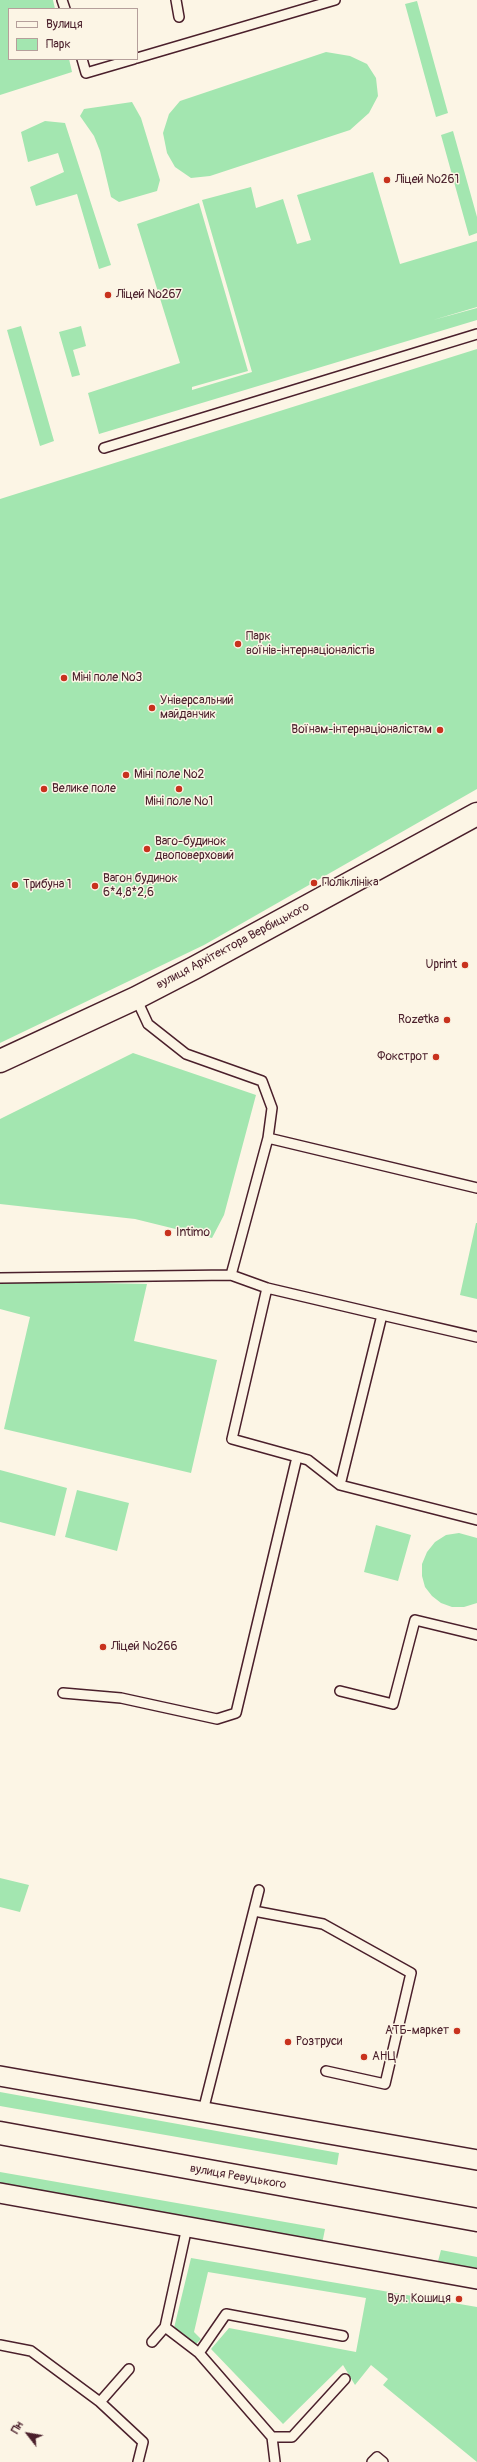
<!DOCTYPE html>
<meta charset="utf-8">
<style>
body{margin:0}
#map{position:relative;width:477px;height:2462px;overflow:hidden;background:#fcf5e5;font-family:Pangolin,sans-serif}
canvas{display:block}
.legend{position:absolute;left:8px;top:8px;width:130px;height:52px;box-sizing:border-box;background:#fcf5e5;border:1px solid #b59f9b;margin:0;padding:5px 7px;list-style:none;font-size:12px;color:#4a1f2b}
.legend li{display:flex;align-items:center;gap:8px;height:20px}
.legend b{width:20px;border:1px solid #b59f9b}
.north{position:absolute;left:8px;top:2414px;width:40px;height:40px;-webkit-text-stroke:3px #fcf5e5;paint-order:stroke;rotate:301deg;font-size:11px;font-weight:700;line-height:16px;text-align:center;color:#4a1f2b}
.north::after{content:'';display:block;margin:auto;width:14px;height:18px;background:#4a1f2b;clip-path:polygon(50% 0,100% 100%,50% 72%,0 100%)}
</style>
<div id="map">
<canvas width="477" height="2462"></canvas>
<ul class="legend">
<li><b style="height:5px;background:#fcf5e5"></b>Вулиця</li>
<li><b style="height:11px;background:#a3e6b0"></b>Парк</li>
</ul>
<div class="north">Пн</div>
</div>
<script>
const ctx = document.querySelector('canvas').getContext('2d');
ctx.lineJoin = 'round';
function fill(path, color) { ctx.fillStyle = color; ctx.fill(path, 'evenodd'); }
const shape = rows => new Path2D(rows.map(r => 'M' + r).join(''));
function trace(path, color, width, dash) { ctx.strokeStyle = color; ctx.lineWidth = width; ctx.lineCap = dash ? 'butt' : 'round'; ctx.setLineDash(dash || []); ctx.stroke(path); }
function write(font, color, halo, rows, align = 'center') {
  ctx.font = font + ' Pangolin,sans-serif'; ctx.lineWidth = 3; ctx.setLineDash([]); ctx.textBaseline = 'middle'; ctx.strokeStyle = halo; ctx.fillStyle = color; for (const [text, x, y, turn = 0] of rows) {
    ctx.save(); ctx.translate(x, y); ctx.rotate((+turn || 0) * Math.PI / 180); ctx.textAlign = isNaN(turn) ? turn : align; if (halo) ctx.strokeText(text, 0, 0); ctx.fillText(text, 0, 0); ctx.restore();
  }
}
fill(shape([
 [0,0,53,0,55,9,9,9,9,59,69,59,72,72,0,95],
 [417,1,448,113,436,117,405,4],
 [326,52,350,56,367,64,376,78,378,96,369,113,350,130,210,176,191,178,175,167,167,153,163,133,169,114,180,101],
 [132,102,141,118,160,180,157,191,119,202,111,197,100,151,94,136,80,116,84,109],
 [45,121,65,123,111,265,99,269,77,194,36,206,30,187,64,172,58,153,28,162,21,132],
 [453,131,477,217,477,233,469,236,441,135],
 [373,172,400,264,477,241,477,307,433,320,477,308,477,320,99,434,88,393,180,363,137,224,199,203,248,371,192,387,192,390,252,372,202,200,251,187,256,208,283,199,297,244,311,240,297,195],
 [21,326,54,441,40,446,7,330],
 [81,326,86,346,73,350,80,375,72,377,59,332],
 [477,349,477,789,204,945,0,1043,0,499],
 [133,1053,256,1095,224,1215,212,1238,135,1219,0,1204,0,1119],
 [476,1223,477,1223,477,1299,460,1295],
 [0,1281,147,1284,134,1341,217,1360,191,1473,4,1429,30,1317,0,1309],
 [0,1470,67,1488,55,1536,0,1522],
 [77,1490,129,1503,117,1551,65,1537],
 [376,1525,411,1535,398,1581,364,1572],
 [459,1533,477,1538,477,1603,464,1607,452,1607,441,1603,432,1596,425,1587,422,1576,422,1564,427,1552,435,1542,446,1535],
 [0,1878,29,1885,20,1912,0,1907],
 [0,2092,339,2153,337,2165,0,2106],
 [0,2172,325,2229,322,2244,0,2186],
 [441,2250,477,2257,477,2272,437,2265],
 [191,2258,477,2307,477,2462,383,2385,388,2379,371,2365,355,2385,343,2365,283,2424,211,2349,229,2328,356,2352,366,2298,208,2272,194,2332,201,2339,196,2344,174,2328]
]), '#a3e6b0');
const lane = shape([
 [62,0,65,9],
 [176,0,179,17],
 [137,58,335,0],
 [82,59,86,73,134,59],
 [104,448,477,334],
 [136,998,148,1024,186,1054,262,1081,272,1108,268,1138,231,1275],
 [268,1138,477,1188],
 [0,1278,231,1275,267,1288,382,1315,340,1485],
 [267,1288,232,1439,308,1460,340,1485,477,1520],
 [382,1315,477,1337],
 [340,1691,393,1704,415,1620,477,1635],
 [63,1693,121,1698,217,1719,236,1713,297,1457],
 [254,1911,323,1924,411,1973,385,2084,326,2071],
 [203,2111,259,1890],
 [187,2227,165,2327,199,2353,272,2437,275,2462],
 [152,2342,165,2327],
 [0,2345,31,2351,100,2402],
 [199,2353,226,2314,343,2336],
 [129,2369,100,2402,143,2442,138,2462],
 [272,2437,292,2437,345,2379],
 [372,2462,377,2457,383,2462]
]);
const street = shape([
 [0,2076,477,2160],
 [0,2193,477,2279]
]);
const secondary = shape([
 [0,1061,136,998,194,968,477,814],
 [0,2133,477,2220]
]);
trace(lane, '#4a1f2b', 12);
trace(street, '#4a1f2b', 22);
trace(secondary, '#4a1f2b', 25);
trace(lane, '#fcf5e5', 9);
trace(street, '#fcf5e5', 19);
trace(secondary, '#fcf5e5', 22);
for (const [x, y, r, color] of [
 [387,180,4,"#c8321e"],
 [108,295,4,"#c8321e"],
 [238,644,4,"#c8321e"],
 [64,678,4,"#c8321e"],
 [152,708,4,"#c8321e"],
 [440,730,4,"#c8321e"],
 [126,775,4,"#c8321e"],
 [44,789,4,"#c8321e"],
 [179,789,4,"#c8321e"],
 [147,849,4,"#c8321e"],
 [314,883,4,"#c8321e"],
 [15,885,4,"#c8321e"],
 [95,886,4,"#c8321e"],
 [465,965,4,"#c8321e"],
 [447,1020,4,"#c8321e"],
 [436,1057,4,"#c8321e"],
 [168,1233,4,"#c8321e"],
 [103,1647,4,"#c8321e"],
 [457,2031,4,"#c8321e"],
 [288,2042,4,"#c8321e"],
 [364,2057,4,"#c8321e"],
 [459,2299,4,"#c8321e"]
]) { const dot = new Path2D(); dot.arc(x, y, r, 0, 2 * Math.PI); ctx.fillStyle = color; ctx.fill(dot); trace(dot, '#fcf5e5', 1.5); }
write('12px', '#4a1f2b', '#fcf5e5', [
 ["Ліцей №261",395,180],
 ["Ліцей №267",116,295],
 ["Парк",246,637],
 ["воїнів-інтернаціоналістів",246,651],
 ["Міні поле №3",72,678],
 ["Універсальний",160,701],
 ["майданчик",160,715],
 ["Воїнам-інтернаціоналістам",432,730,"right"],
 ["Міні поле №2",134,775],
 ["Велике поле",52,789],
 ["Міні поле №1",179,802,"center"],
 ["Ваго-будинок",155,842],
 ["двоповерховий",155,856],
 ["Вагон будинок",103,879],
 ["6*4,8*2,6",103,893],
 ["Поліклініка",322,883],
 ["Трибуна 1",23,885],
 ["Uprint",457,965,"right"],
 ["Rozetka",439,1020,"right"],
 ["Фокстрот",428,1057,"right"],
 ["Intimo",176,1233],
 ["Ліцей №266",111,1647],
 ["АТБ-маркет",449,2031,"right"],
 ["Розтруси",296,2042],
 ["АНЦ",372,2057],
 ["Вул. Кошиця",451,2299,"right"]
], 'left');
write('12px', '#4a1f2b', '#fcf5e5', [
 ["вулиця Архітектора Вербицького",233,946,-28],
 ["вулиця Ревуцького",238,2177,10]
]);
</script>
